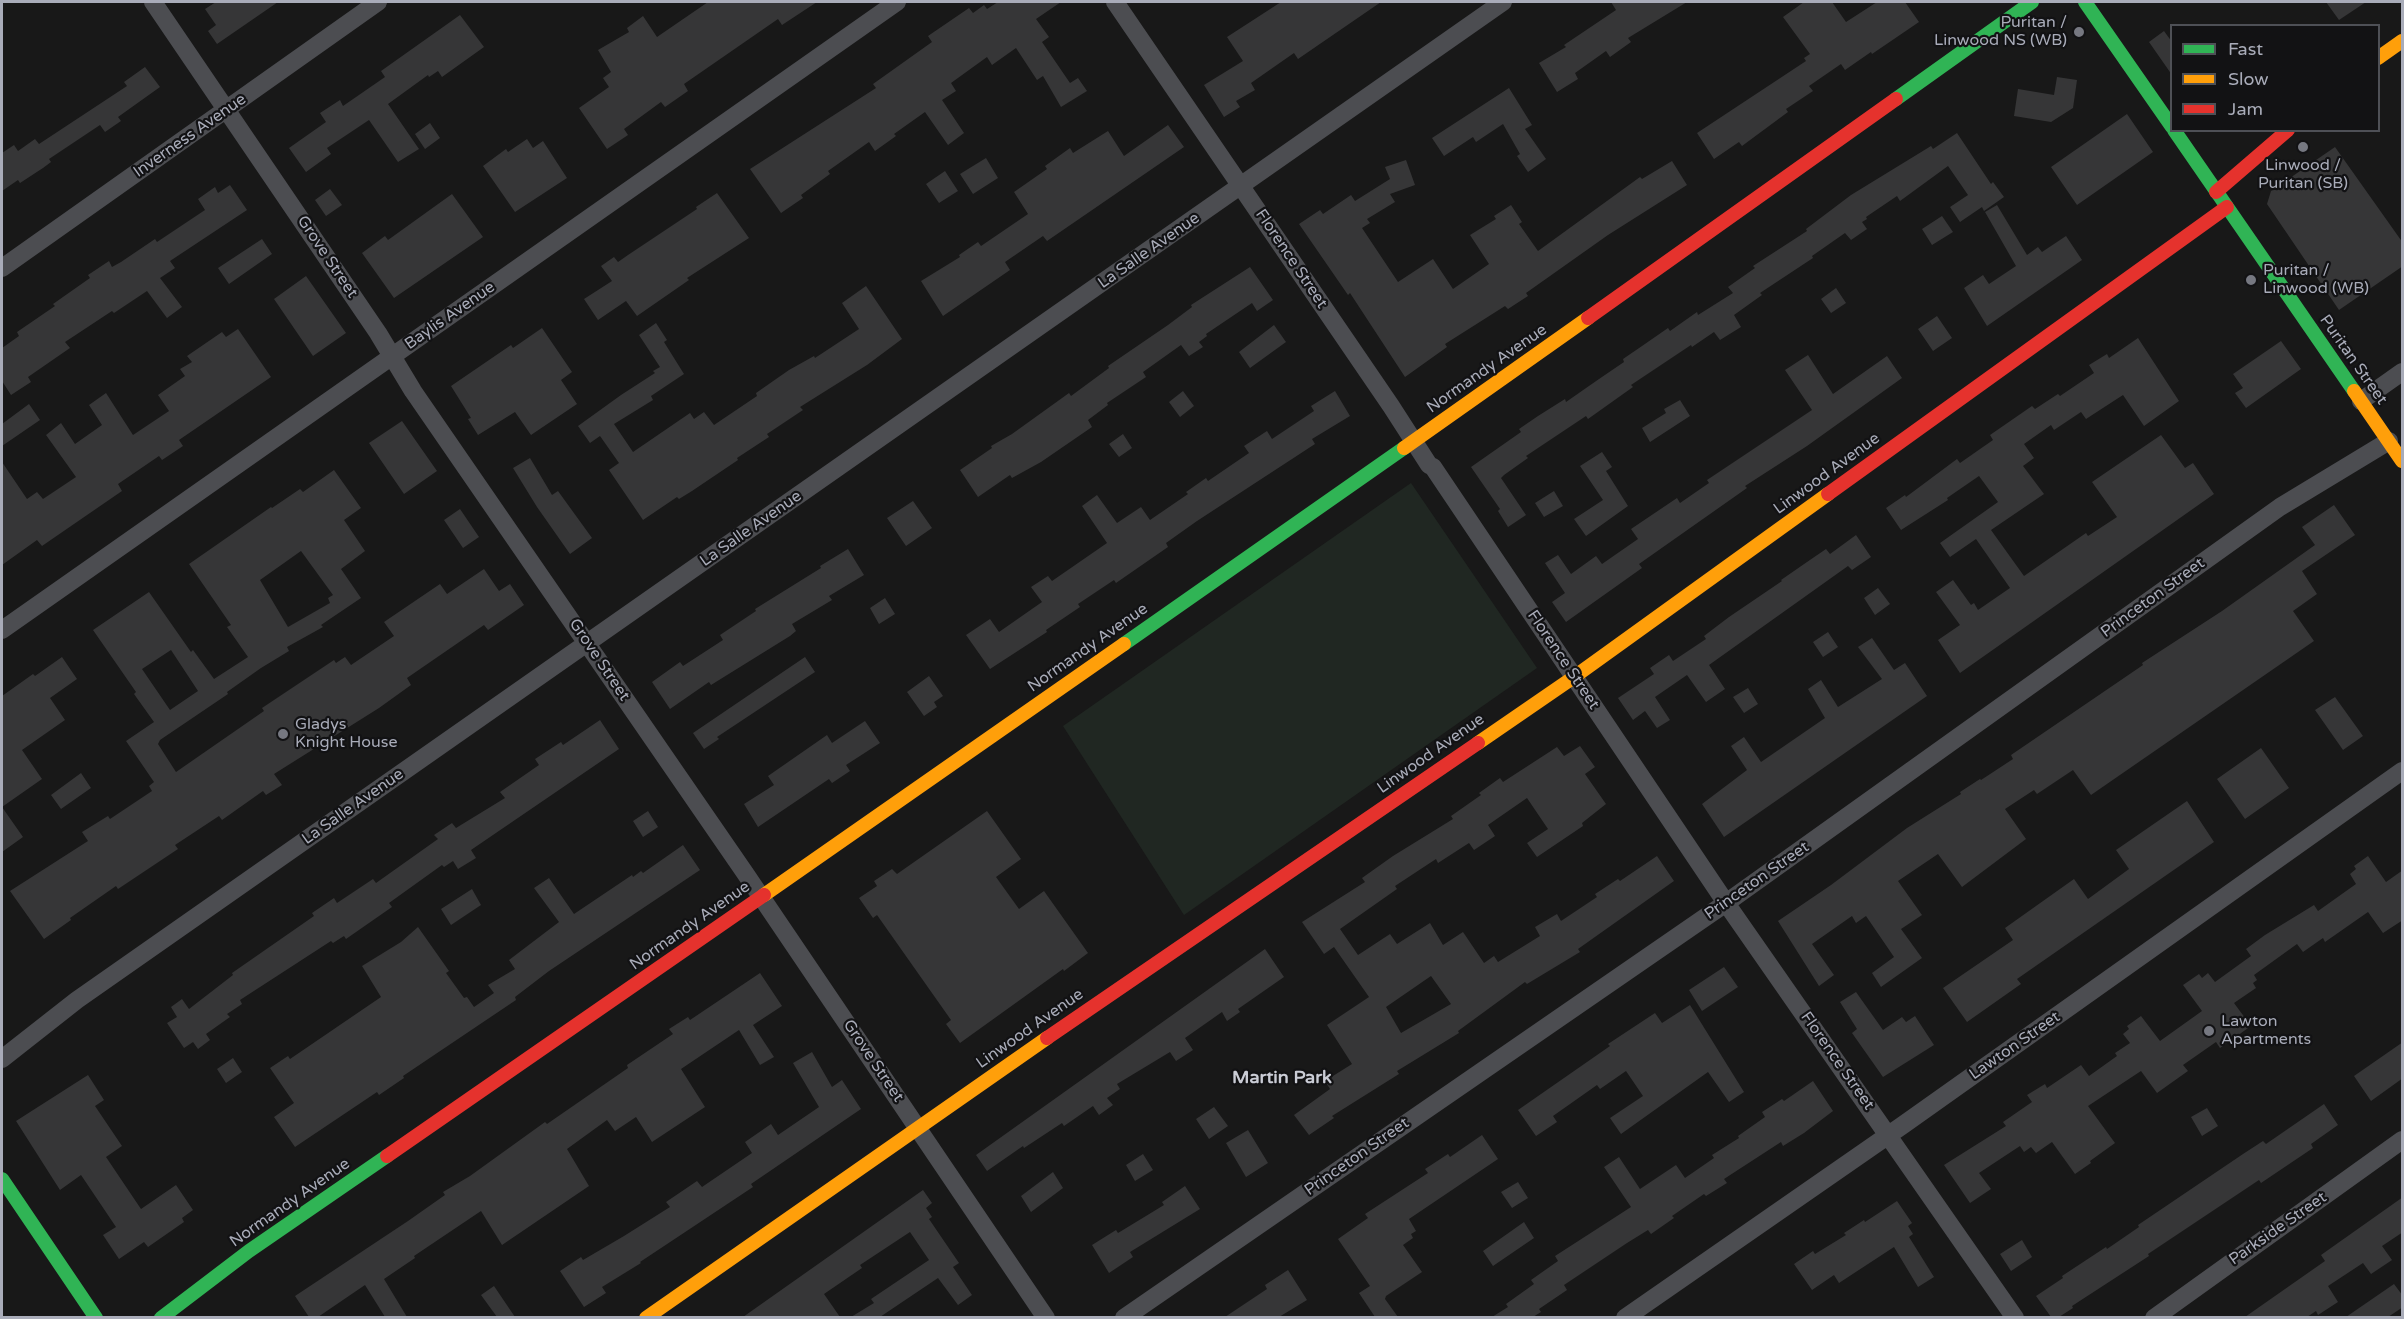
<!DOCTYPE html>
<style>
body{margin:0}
#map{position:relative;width:2404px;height:1319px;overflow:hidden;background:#181818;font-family:"Varela Round",sans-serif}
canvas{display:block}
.frame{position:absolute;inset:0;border:3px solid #a9acb9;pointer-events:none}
.legend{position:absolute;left:2170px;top:24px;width:210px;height:108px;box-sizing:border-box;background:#121214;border:2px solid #4e5056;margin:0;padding:8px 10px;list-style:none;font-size:18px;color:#a9acb9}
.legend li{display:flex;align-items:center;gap:12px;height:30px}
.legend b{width:30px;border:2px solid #4e5056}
</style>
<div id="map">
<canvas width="2404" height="1319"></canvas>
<div class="frame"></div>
<ul class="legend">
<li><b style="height:8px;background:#30b455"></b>Fast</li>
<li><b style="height:8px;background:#ff9f0a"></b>Slow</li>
<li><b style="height:8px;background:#e5322d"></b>Jam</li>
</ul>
</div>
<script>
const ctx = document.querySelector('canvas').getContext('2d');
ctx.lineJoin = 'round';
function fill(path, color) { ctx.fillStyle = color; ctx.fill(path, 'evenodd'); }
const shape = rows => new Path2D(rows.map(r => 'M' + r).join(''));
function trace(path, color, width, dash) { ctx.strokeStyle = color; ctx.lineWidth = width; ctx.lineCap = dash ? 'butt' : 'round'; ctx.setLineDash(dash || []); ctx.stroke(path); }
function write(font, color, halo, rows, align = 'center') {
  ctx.font = font + ' "Varela Round",sans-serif'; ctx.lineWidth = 4.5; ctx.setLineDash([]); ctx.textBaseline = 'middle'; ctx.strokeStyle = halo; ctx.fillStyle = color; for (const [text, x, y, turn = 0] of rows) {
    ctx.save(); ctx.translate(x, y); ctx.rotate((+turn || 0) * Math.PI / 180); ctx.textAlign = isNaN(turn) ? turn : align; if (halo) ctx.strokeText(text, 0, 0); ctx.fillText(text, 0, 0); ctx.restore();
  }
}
fill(shape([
 [1411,483,1537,668,1184,915,1063,726]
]), '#202722');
fill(shape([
 [216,2,278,2,217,44,208,31,216,25,205,9],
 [708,2,817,2,782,25,778,19,684,84,688,91,665,107,661,102,624,129,628,135,607,149,579,108,609,87,603,78,611,72,598,50,629,32,627,28,643,16,657,37],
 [998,2,1061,2,1036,19,1049,37,1042,42,1070,83,1078,78,1087,91,1061,107,1043,76,1037,80,1016,48,992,65,987,57,951,83,956,91,942,100,964,133,948,145,925,112,894,134,896,136,875,151,869,142,828,171,830,174,801,195,803,198,781,213,750,169,876,88,873,84,932,42,928,36,969,8,973,13,984,5,987,9],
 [1281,2,1381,2,1298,59,1294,53,1251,83,1255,90,1236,101,1240,107,1224,117,1204,85,1243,61,1227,37],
 [1611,2,1687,2,1628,38,1631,42,1610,57,1606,51,1575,73,1578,79,1557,92,1539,63,1566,47,1564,45,1616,10],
 [1804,2,1832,2,1846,22,1877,2,1905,2,1919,22,1872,54,1871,52,1845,70,1841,64,1809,86,1813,91,1786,109,1788,112,1742,146,1739,142,1714,159,1697,133,1806,61,1804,58,1810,54,1783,17],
 [2326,2,2366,2,2339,20],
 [460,15,484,47,442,77,438,71,429,77,428,75,388,104,419,149,398,162,369,120,327,148,331,154,306,172,289,148,326,122,320,113,340,100,343,106,385,77,381,71],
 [2164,31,2172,42,2172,75,2149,42],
 [145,67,160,87,118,117,121,121,105,132,100,125,49,159,51,162,43,168,20,183,18,180,2,191,2,153,14,145,18,151,35,139,39,144,127,86,124,82],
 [2057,77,2077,80,2073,108,2051,122,2014,116,2018,89,2054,95],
 [1509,88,1532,125,1525,129,1546,159,1528,172,1517,156,1520,154,1503,124,1476,142,1473,137,1444,156,1432,138],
 [2127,114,2153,152,2077,205,2051,167],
 [430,123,440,138,425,149,415,134],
 [1168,125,1184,147,1047,241,1043,236,1005,262,1010,270,943,316,921,281,960,257,959,255,978,242,981,246,1028,214,1014,192,1047,169,1045,166,1070,148,1073,153,1108,131,1124,156],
 [1957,133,1991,184,1993,182,2004,197,1984,211,1982,207,1960,222,1950,207,1968,195,1948,166,1900,201,1897,196,1866,217,1867,219,1862,222,1867,229,1851,240,1845,233,1812,256,1813,258,1760,293,1762,295,1734,315,1741,327,1720,340,1714,332,1692,347,1691,345,1631,385,1633,387,1588,419,1586,416,1526,456,1528,458,1504,475,1501,478,1526,515,1508,527,1498,511,1500,509,1471,467,1521,432,1519,429,1538,416,1565,399,1566,402,1599,379,1624,362,1623,359,1642,346,1668,328,1670,331,1697,312,1698,315,1733,293,1728,287,1755,268,1753,266,1807,231,1806,229,1851,195,1931,146,1933,149],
 [527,139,533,148,543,141,567,178,515,212,483,166,506,149,508,152],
 [2335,147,2403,243,2403,266,2339,310,2267,204,2271,191],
 [986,158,998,178,973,194,960,174],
 [1406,160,1415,185,1390,194,1395,202,1367,219,1370,223,1362,228,1398,282,1433,259,1453,289,1489,264,1470,235,1496,219,1494,216,1511,205,1522,222,1519,224,1538,251,1640,177,1642,179,1672,161,1687,185,1608,235,1526,293,1528,296,1508,309,1505,306,1445,344,1447,347,1405,377,1350,293,1348,295,1299,224,1320,210,1323,214,1351,195,1355,201,1390,179,1385,167],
 [945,171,958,191,939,203,926,184],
 [230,185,247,210,170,261,175,268,160,278,182,307,167,318,147,291,114,313,112,311,65,342,70,348,28,377,31,382,11,395,2,381,2,348,19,336,17,332,55,306,53,304,90,278,88,275,109,261,112,267,121,262,155,239,157,242,205,210,198,199,215,187,218,193],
 [330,189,342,205,326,216,315,200],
 [717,193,749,238,687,278,689,280,637,316,626,301,598,320,584,299,612,281,601,266,614,257,618,262,628,255,697,209,696,207],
 [452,194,483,237,394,298,362,253,385,236,388,240],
 [1997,205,2027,255,2038,247,2042,252,2066,236,2082,260,1987,326,1964,288,1983,275,1989,284,2016,266,1985,212],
 [1942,216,1953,232,1932,245,1922,229],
 [262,239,272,254,229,284,218,268],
 [1250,267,1273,300,1257,311,1252,303,1206,334,1207,336,1199,342,1203,347,1189,356,1181,345,1143,372,1146,377,1107,403,1108,405,1088,420,1092,427,1041,462,1012,478,1010,475,978,497,960,470,992,448,991,446,1012,434,1069,393,1071,396,1109,368,1108,366,1168,325,1192,307,1191,305],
 [306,276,346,333,313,356,274,299],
 [866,286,902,339,867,365,800,407,803,410,767,434,769,437,737,458,738,460,692,491,679,499,677,497,643,520,609,470,619,463,600,436,590,443,578,426,621,395,655,373,653,371,660,367,639,335,656,323,667,340,664,342,684,374,651,396,653,400,614,424,633,452,690,413,694,419,704,412,714,425,757,396,756,393,789,370,814,356,815,358,859,329,842,303],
 [1836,288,1846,303,1831,313,1821,299],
 [1937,316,1952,338,1933,351,1918,329],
 [1274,325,1286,342,1250,368,1239,352],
 [542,328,572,372,561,380,577,404,531,435,515,412,478,435,468,419,471,418,451,386,511,345,513,348],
 [238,329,271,377,179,440,183,446,162,460,159,456,118,484,122,491,42,546,37,540,2,565,2,462,27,499,37,492,43,499,76,477,46,435,61,423,75,444,102,425,89,405,106,393,133,435,169,411,158,395,185,376,180,369,192,362,187,356,222,332,226,337],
 [2138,338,2179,401,2144,426,2123,395,2086,419,2081,412,2054,430,2051,425,2024,444,2034,458,2023,466,2044,494,1991,530,2024,576,2086,533,2088,536,2117,517,2092,482,2161,435,2185,468,2193,463,2214,494,1960,673,1938,640,1960,625,1936,592,1953,580,1971,605,1974,603,1978,610,2010,588,1976,539,1950,557,1940,543,1998,502,1979,476,1947,498,1948,500,1901,530,1886,508,1905,495,1906,497,1957,459,1960,463,1993,440,1990,435,2032,406,2035,409,2058,394,2060,396,2094,373,2089,365,2107,354,2109,358],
 [2281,341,2301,369,2246,408,2235,393,2243,388,2233,374],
 [1808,355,1833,394,1887,356,1902,378,1807,446,1745,486,1747,488,1639,564,1642,568,1566,622,1552,602,1565,593,1545,563,1558,555,1571,574,1596,556,1602,564,1638,539,1631,529,1677,498,1680,503,1709,483,1707,480,1812,410,1785,370],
 [1183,391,1194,406,1180,417,1169,402],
 [1335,391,1350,416,1312,439,1315,444,1197,521,1166,543,1168,547,1116,583,1114,580,1078,604,1080,607,1046,630,1047,632,990,669,966,635,990,619,999,632,1042,602,1031,587,1048,576,1052,581,1107,543,1082,506,1097,495,1117,523,1141,507,1150,520,1188,494,1186,492,1206,478,1208,481,1249,453,1244,446,1267,431,1272,439,1314,411,1311,406],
 [1680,400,1690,416,1650,442,1642,428,1666,413,1664,409],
 [29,404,40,420,2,446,2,424],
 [402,421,437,471,404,494,369,443],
 [1123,434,1132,448,1119,457,1109,444],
 [1602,452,1612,467,1606,471,1628,506,1586,536,1574,519,1603,500,1580,466],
 [530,458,552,495,558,491,592,538,570,554,537,507,513,468],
 [334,470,361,508,344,520,365,551,341,569,361,598,321,625,323,627,287,647,289,651,261,668,227,692,228,694,160,740,158,744,176,772,264,711,262,708,334,660,336,663,345,657,351,665,394,636,384,622,440,584,447,594,484,569,499,591,510,584,524,605,488,630,484,625,407,678,411,685,379,708,274,774,282,785,266,795,263,791,222,820,219,816,175,845,178,849,118,889,116,886,70,918,71,920,44,939,10,891,88,841,82,832,108,816,110,819,152,791,149,786,154,782,126,741,154,722,134,694,136,692,93,630,149,592,191,652,193,650,214,679,248,657,227,627,231,625,189,564,271,507,272,508,300,489,303,492],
 [301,551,333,595,328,598,330,603,288,627,260,580],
 [171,650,198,691,170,710,142,669],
 [1554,491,1563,506,1544,517,1535,503],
 [913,501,932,528,906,546,887,518],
 [2334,505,2355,535,2302,571,2317,594,2293,611,2314,641,2091,795,2073,770,2037,794,2034,790,2005,809,2026,839,1962,887,1938,854,1898,881,1922,915,1901,929,1922,958,1881,987,1872,973,1894,957,1866,916,1856,923,1852,916,1812,944,1834,975,1819,986,1778,921,1831,885,1907,828,1961,794,1960,792,1980,779,1981,780,2013,759,2011,755,2143,665,2142,663,2222,611,2315,545,2302,527],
 [460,509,479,537,463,548,444,520],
 [1856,535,1871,557,1852,570,1848,566,1709,665,1725,689,1706,702,1687,675,1655,697,1670,720,1657,728,1645,711,1633,720,1618,698,1654,674,1650,668,1669,655,1673,661,1706,639,1704,636,1729,617,1782,581,1781,580,1807,562,1826,549,1830,554],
 [848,549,864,575,829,596,832,600,792,624,796,631,790,636,711,685,709,682,670,709,652,682,680,662,683,666,723,640,720,635,756,611,755,609,821,568,820,566],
 [1878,588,1890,604,1875,615,1864,598],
 [885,598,895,614,879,624,870,608],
 [1828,632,1838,647,1823,657,1813,642],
 [1872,638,1894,670,1905,663,1927,696,1724,837,1702,804,1747,770,1731,746,1744,737,1761,762,1825,718,1808,689,1821,680,1838,707,1882,679,1858,647],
 [62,657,77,679,50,698,65,720,22,750,42,779,2,807,23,837,2,852,2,696,33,674,35,676],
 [805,657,815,672,717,737,719,739,704,749,693,733],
 [929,676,943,696,934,702,937,707,924,716,907,692],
 [1748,688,1758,704,1744,713,1733,697],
 [2335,697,2363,736,2343,750,2315,710],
 [600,720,619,749,471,850,476,858,458,869,453,861,444,867,442,865,389,903,392,907,346,939,344,936,333,943,331,941,240,1000,242,1004,227,1014,230,1017,206,1034,210,1040,198,1049,193,1042,184,1048,167,1023,177,1017,171,1007,182,999,189,1009,233,975,232,973,314,916,312,913,334,898,337,903,373,879,376,883,438,839,434,835,452,823,456,828,505,798,500,792,539,765,535,759,561,742,563,745],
 [865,721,880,743,846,765,850,771,832,783,829,779,758,827,744,804,774,785,768,776,827,735,832,743],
 [1580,746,1595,767,1585,774,1606,804,1582,823,1583,826,1537,857,1527,843,1548,829,1527,798,1488,825,1495,836,1474,850,1469,843,1438,863,1436,859,1395,886,1397,889,1340,929,1358,955,1390,934,1397,944,1430,923,1443,945,1463,932,1484,963,1494,956,1498,962,1540,936,1535,927,1557,914,1561,921,1597,897,1595,894,1618,879,1620,881,1657,856,1674,881,1578,949,1580,952,1527,984,1525,982,1458,1031,1459,1033,1397,1071,1399,1074,1332,1116,1334,1118,1309,1135,1294,1115,1330,1089,1325,1081,1352,1064,1327,1025,1369,997,1334,947,1324,954,1302,922,1365,882,1362,878,1393,856,1453,819,1451,816,1481,795,1479,793,1500,778,1503,782,1557,747,1564,756],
 [1431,976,1451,1004,1401,1033,1386,1007],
 [2261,748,2289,788,2245,819,2217,779],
 [81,773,91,788,61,809,51,795],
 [2187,801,2214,842,2017,979,2021,984,1967,1022,1943,988,2013,940,2005,928,2074,879,2088,899,2129,869,2116,850],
 [648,811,658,827,643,837,633,821],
 [987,811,1021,859,996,877,1019,909,1044,891,1088,953,1064,971,1063,969,960,1043,946,1024,951,1020,877,915,873,918,859,898,877,886,874,881,892,869,897,874],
 [683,845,700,870,549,971,515,997,516,1000,403,1076,404,1078,379,1095,377,1092,295,1147,274,1117,294,1103,270,1068,288,1056,290,1059,381,997,362,966,401,942,418,927,449,971,446,973,464,998,467,997,474,1007,494,993,488,985,515,969,509,960,559,922,534,888,549,878,574,914,632,875,633,877,641,871,643,873],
 [2368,856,2386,882,2403,870,2403,920,2383,933,2368,912,2325,942,2323,938,2303,952,2297,944,2254,975,2257,980,2253,983,2256,988,2234,1003,2251,1026,2220,1048,2216,1042,2183,1065,2188,1071,2157,1093,2141,1071,2088,1106,2115,1143,2090,1161,2091,1163,2075,1174,2052,1142,2036,1153,2031,1147,2024,1152,2020,1146,1979,1173,1991,1189,1970,1203,1944,1165,2006,1126,2003,1122,2032,1102,2027,1095,2045,1084,2047,1088,2081,1065,2089,1076,2117,1056,2115,1053,2130,1043,2123,1034,2129,1029,2127,1026,2141,1016,2160,1041,2202,1011,2183,985,2199,974,2202,978,2208,973,2215,982,2251,956,2246,949,2265,935,2314,905,2318,911,2356,884,2350,874,2356,869,2354,866],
 [472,889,481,905,451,925,441,909],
 [1265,949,1284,977,1238,1009,1240,1012,1227,1021,1222,1012,1185,1038,1193,1050,1176,1061,1170,1052,1117,1084,1120,1089,1107,1098,1113,1105,1099,1115,1093,1106,1064,1126,1062,1123,1024,1148,1023,1146,987,1171,976,1155],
 [1724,967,1738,987,1702,1011,1689,990],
 [760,973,782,1006,753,1025,774,1057,760,1065,739,1030,681,1069,705,1107,652,1142,636,1117,615,1131,607,1120,567,1149,589,1186,502,1245,481,1211,414,1256,415,1258,384,1279,407,1317,385,1317,365,1285,318,1317,309,1317,295,1296,408,1221,445,1195,443,1192,470,1176,545,1122,547,1124,628,1068,627,1065,673,1034,669,1029,688,1017,690,1020],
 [1856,992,1883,1030,1902,1017,1906,1022,1915,1016,1934,1045,1883,1077,1852,1033,1857,1029,1840,1002],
 [1690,1005,1744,1092,1729,1102,1708,1072,1621,1134,1610,1118,1643,1096,1626,1071,1600,1089,1597,1085,1553,1116,1557,1122,1536,1136,1518,1110,1610,1046,1608,1044,1655,1013,1662,1023],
 [2403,1042,2403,1078,2371,1101,2354,1076],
 [812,1052,832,1087,842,1080,861,1109,751,1184,753,1187,640,1262,641,1263,602,1287,606,1293,584,1307,560,1271,581,1257,583,1260,624,1236,670,1207,666,1202,697,1181,702,1187,752,1153,745,1142,771,1124,778,1135,819,1107,793,1063],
 [233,1058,242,1072,226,1083,217,1069],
 [88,1075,104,1100,95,1106,122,1146,106,1157,141,1209,176,1185,193,1210,182,1218,184,1222,148,1247,144,1242,119,1259,103,1235,116,1227,81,1175,60,1190,16,1121],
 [1813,1081,1833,1111,1804,1133,1783,1146,1781,1142,1724,1179,1727,1183,1706,1196,1704,1194,1672,1216,1674,1218,1651,1234,1648,1230,1627,1243,1564,1285,1567,1290,1539,1309,1541,1312,1533,1317,1492,1317,1508,1307,1506,1304,1534,1284,1531,1280,1558,1261,1555,1256,1631,1207,1604,1167,1619,1157,1640,1189,1676,1165,1685,1178,1714,1158,1712,1155,1739,1138,1738,1136,1765,1117,1762,1112,1782,1099,1784,1101],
 [2324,1104,2338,1125,2311,1144,2313,1148,2261,1183,2259,1180,2148,1254,2149,1256,2072,1306,2073,1308,2059,1317,2051,1317,2036,1296,2063,1278,2062,1276,2106,1247,2107,1249,2139,1227,2138,1225,2243,1154,2263,1141,2266,1144],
 [1214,1107,1228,1126,1209,1139,1196,1119],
 [2207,1108,2218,1126,2202,1136,2191,1117],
 [1248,1130,1268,1163,1246,1177,1226,1143],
 [1482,1135,1498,1159,1409,1219,1416,1231,1411,1234,1413,1238,1403,1245,1422,1272,1386,1296,1385,1299,1398,1317,1375,1317,1359,1293,1370,1286,1338,1239,1368,1218,1365,1214,1428,1173,1425,1169,1448,1154,1450,1157],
 [1143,1154,1153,1170,1135,1181,1126,1165],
 [1053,1172,1063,1188,1031,1212,1021,1196],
 [1518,1182,1528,1198,1512,1208,1501,1192],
 [1185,1186,1200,1209,1130,1252,1133,1257,1109,1273,1092,1245,1116,1230,1118,1233,1164,1205,1162,1202],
 [923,1190,932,1203,926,1208,932,1217,929,1219,959,1263,953,1267,972,1295,958,1305,938,1278,880,1317,851,1317,874,1303,871,1299,929,1260,910,1232,860,1265,862,1268,824,1294,840,1317,743,1317],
 [2403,1197,2403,1232,2382,1246,2392,1260,2371,1274,2363,1263,2328,1286,2338,1302,2318,1315,2316,1311,2307,1317,2245,1317,2325,1261,2321,1255],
 [1897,1201,1912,1223,1908,1226,1913,1234,1909,1237,1934,1277,1918,1287,1894,1247,1839,1283,1834,1275,1812,1290,1794,1264,1813,1251,1815,1254,1846,1235,1844,1233,1864,1220,1865,1222],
 [1524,1222,1534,1238,1493,1266,1483,1251],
 [2022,1240,2032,1257,2011,1271,2000,1254],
 [1288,1270,1307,1300,1279,1317,1225,1317,1267,1289,1265,1285],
 [2394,1284,2403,1296,2403,1307,2388,1317,2346,1317],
 [494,1286,515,1317,497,1317,481,1295]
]), '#363637');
trace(shape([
 [153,2,378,333,413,391,745,873,1046,1318],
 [1115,2,1391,406,1429,465,1433,467,1726,903,2015,1318],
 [2,268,378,2],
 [2361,401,2402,372],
 [2,630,897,2],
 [2,1059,77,1000,1503,2],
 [1124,1318,1726,903,2280,507,2389,441],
 [1625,1318,1903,1125,2402,771],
 [2154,1318,2402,1140]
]), '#4c4d51', 18);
trace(shape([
 [2085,2,2172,127],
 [1896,99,2032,2],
 [2174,130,2354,391],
 [1124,644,1404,448],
 [2,1179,96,1318],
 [161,1318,249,1251,387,1156]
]), '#30b455', 14);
trace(shape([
 [2378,58,2402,41],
 [2354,391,2402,461],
 [1404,448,1588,318],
 [1478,743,1574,677,1828,494],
 [764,895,1124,644],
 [646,1318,1047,1038]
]), '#ff9f0a', 14);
trace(shape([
 [2216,192,2288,130],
 [1588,318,1896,99],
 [1828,494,2227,207],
 [1047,1038,1478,743],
 [387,1156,764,895]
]), '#e5322d', 14);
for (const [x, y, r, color] of [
 [2079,32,6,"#767881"],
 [2303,147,6,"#767881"],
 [2251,280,6,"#767881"],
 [283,734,6,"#767881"],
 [2209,1031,6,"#767881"]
]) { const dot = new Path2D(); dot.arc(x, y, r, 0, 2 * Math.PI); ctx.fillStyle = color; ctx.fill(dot); trace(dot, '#121214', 2); }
write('16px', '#a9acb9', '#121214', [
 ["Puritan /",2067,23,"right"],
 ["Linwood NS (WB)",2067,41,"right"],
 ["Linwood /",2303,166,"center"],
 ["Puritan (SB)",2303,184,"center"],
 ["Puritan /",2263,271],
 ["Linwood (WB)",2263,289],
 ["Gladys",295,725],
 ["Knight House",295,743],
 ["Lawton",2221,1022],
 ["Apartments",2221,1040]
], 'left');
write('16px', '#a9acb9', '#121214', [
 ["Inverness Avenue",190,136,-35],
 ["La Salle Avenue",1149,251,-35],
 ["Grove Street",327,257,56],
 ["Florence Street",1291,259,56],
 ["Baylis Avenue",450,316,-35],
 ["Puritan Street",2353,360,55],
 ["Normandy Avenue",1487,369,-35],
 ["Linwood Avenue",1827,474,-36],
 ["La Salle Avenue",751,529,-35],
 ["Princeton Street",2153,598,-36],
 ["Normandy Avenue",1088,648,-35],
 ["Grove Street",599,660,56],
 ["Florence Street",1563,660,56],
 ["Linwood Avenue",1431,754,-35],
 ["La Salle Avenue",353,807,-35],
 ["Princeton Street",1757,881,-35],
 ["Normandy Avenue",690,926,-35],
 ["Linwood Avenue",1030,1029,-35],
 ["Lawton Street",2015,1046,-35],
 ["Grove Street",873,1061,56],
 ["Florence Street",1837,1061,55],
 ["Princeton Street",1357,1157,-35],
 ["Normandy Avenue",290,1203,-35],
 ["Parkside Street",2278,1229,-35]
]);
write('bold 18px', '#caccd5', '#121214', [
 ["Martin Park",1282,1078]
]);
</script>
